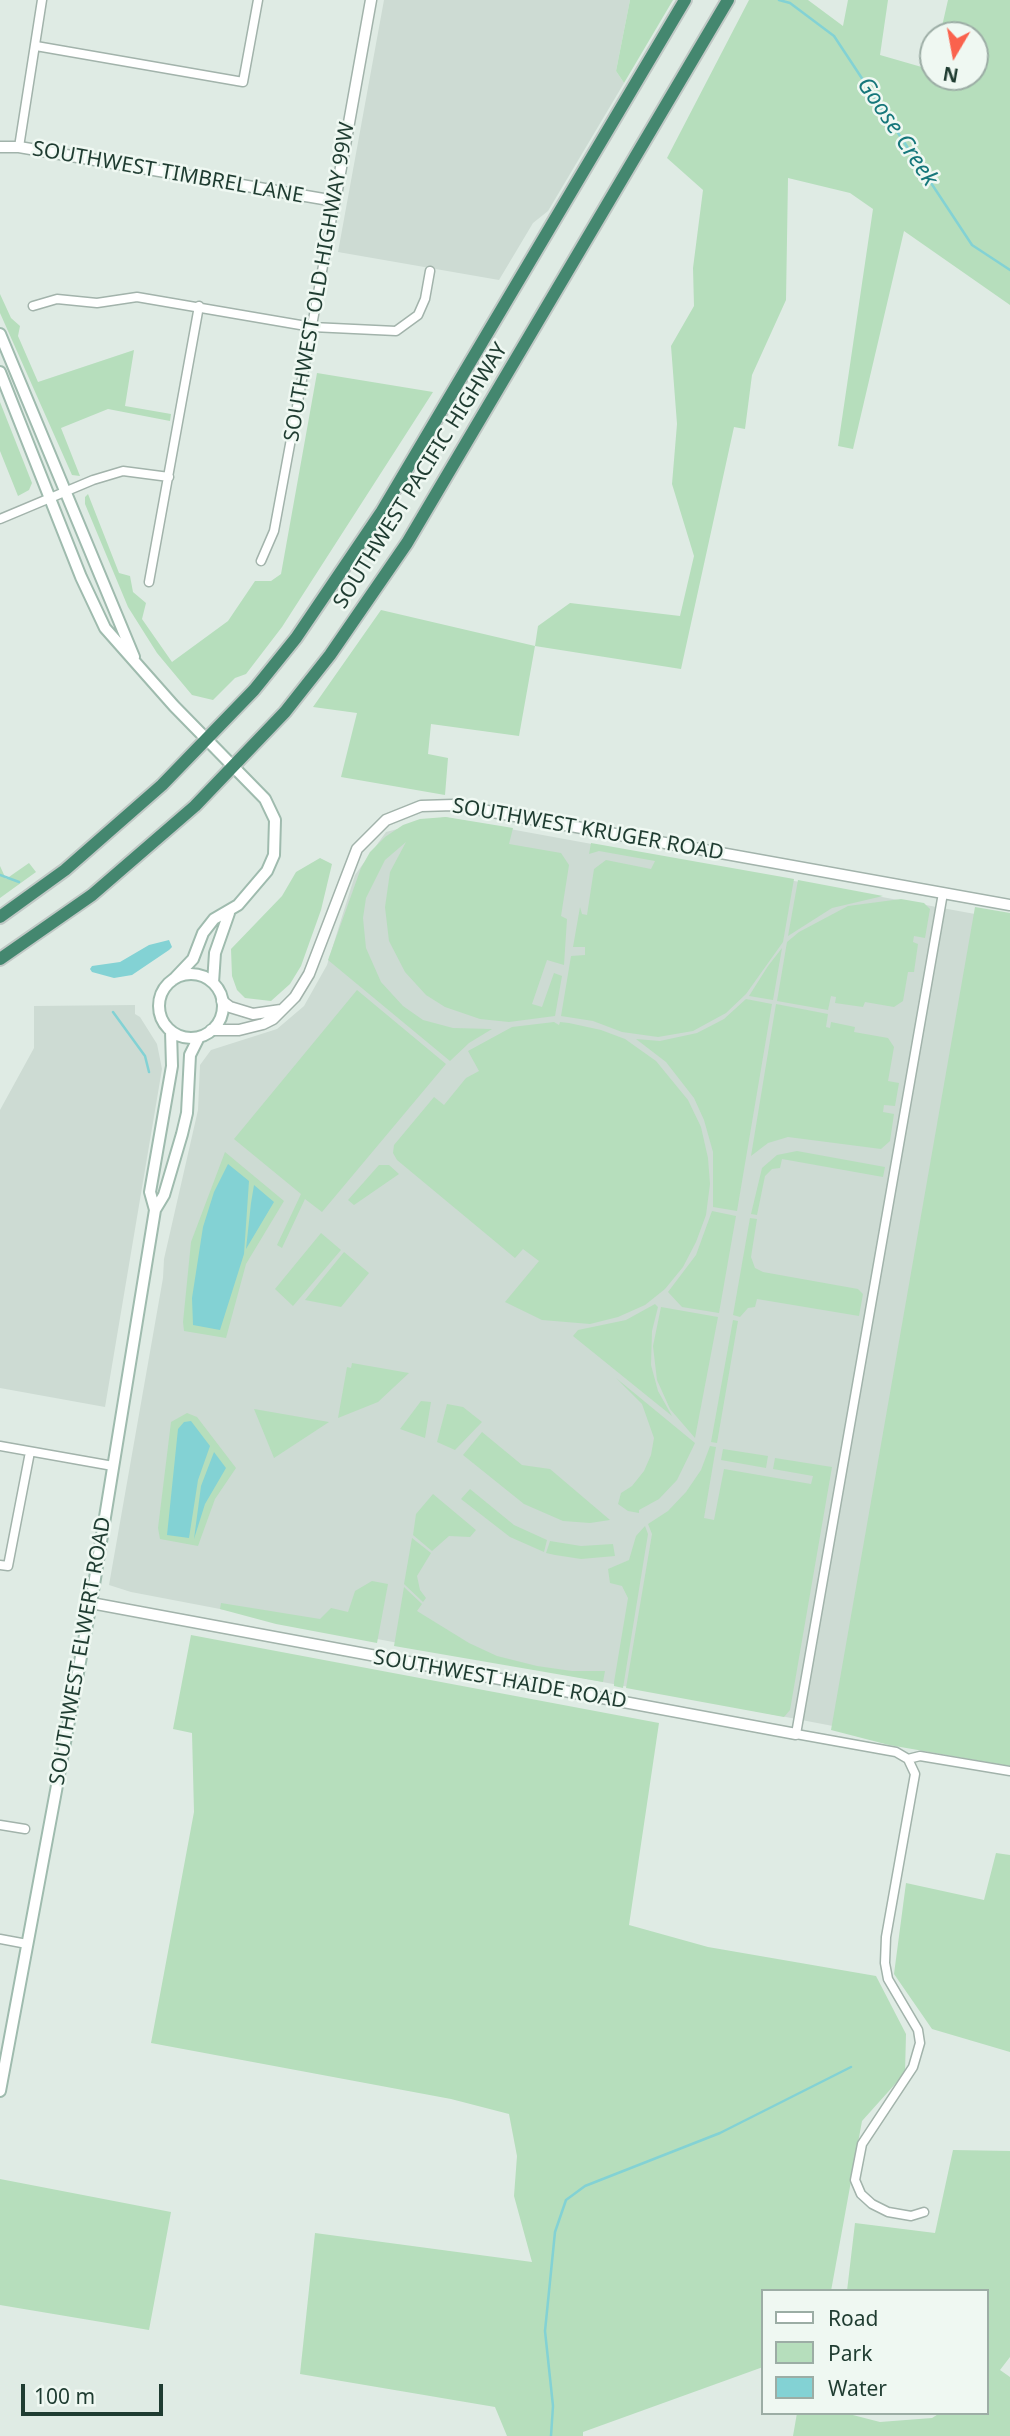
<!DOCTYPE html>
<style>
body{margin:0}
#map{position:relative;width:1010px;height:2436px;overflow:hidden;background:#dfebe4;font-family:"Noto Sans",sans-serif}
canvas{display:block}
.legend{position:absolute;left:761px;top:2289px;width:228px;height:126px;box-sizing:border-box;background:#eff8f2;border:2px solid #9cada5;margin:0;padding:9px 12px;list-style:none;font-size:21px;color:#1f3c31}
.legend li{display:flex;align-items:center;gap:14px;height:35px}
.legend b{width:35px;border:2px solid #9cada5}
.north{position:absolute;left:919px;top:21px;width:70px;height:70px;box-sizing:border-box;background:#eff8f2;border:2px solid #9cada5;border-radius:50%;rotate:190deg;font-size:19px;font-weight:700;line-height:28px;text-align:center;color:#1f3c31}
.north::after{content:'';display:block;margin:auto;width:24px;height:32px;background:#fa624d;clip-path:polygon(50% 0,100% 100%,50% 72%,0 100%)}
.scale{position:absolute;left:21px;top:2384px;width:142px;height:32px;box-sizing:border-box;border:4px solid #1f3c31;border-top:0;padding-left:9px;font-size:21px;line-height:24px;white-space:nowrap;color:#1f3c31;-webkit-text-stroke:5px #eff8f2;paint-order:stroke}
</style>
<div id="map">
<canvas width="1010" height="2436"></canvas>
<ul class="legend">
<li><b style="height:9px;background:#fff"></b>Road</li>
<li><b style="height:19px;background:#b6debc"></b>Park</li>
<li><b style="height:19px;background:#83d2d4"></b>Water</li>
</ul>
<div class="north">N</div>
<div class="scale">100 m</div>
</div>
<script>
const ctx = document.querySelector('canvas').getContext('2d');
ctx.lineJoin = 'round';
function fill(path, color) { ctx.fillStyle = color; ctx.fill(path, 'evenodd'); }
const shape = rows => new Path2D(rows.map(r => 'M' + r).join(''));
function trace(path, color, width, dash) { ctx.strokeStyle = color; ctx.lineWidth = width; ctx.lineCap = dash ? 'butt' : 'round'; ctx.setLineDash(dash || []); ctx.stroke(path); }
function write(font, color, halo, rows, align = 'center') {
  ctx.font = font + ' "Noto Sans",sans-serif'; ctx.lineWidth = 5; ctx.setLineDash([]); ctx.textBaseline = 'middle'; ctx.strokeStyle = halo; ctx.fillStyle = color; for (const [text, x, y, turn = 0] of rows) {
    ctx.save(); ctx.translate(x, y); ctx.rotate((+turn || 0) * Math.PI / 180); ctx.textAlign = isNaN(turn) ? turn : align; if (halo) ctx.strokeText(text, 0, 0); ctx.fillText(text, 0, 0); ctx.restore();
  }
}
fill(shape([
 [384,0,630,0,616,71,624,83,548,211,533,223,499,280,338,252],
 [444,817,975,914,833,1726,131,1592,109,1585,163,1278,164,1259,198,1110,200,1065,211,1050,277,1029,304,1006,327,965,355,875,386,832],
 [135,1005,135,1014,140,1017,157,1044,162,1069,105,1407,0,1388,0,1110,34,1048,34,1006]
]), '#cddbd3');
fill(shape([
 [630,0,673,0,624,83,616,71],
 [749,0,808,0,843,26,848,0,888,0,880,55,932,70,933,67,933,77,975,77,975,35,940,35,948,0,1010,0,1010,305,904,231,853,449,838,446,873,209,850,193,788,178,786,300,752,375,745,429,734,427,681,669,535,646,519,736,431,724,428,754,448,758,445,795,341,777,357,713,313,707,381,610,535,646,538,626,570,603,680,616,694,556,672,484,677,424,671,346,694,306,693,268,703,190,667,158],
 [0,294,11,318,20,326,18,336,38,382,134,350,125,406,171,414,170,421,108,409,61,428,80,476,72,475,0,313],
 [317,373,433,392,282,627,246,674,235,678,213,700,192,695,157,653,128,607,85,504,85,497,88,494,119,573,130,576,133,592,146,603,142,619,172,662,228,621,255,581,271,581,281,574],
 [0,402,32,483,29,490,18,496,0,451],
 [446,817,513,828,509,844,561,853,569,865,561,916,567,919,564,965,547,960,532,1004,542,1007,554,973,562,976,555,1016,509,1022,480,1019,445,1007,426,995,405,972,389,941,385,907,390,872,406,842,385,860,366,898,363,918,366,948,381,982,403,1006,423,1020,453,1028,492,1029,469,1043,450,1061,328,960,361,868,370,852,385,837,403,825,420,819],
 [591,843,794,879,783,942,746,994,726,1013,693,1031,658,1037,622,1032,593,1021,561,1016,571,956,585,955,585,947,573,947,580,907,582,914,587,915,594,869,606,860,651,869,655,861,599,851,589,854],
 [320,858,332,864,321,910,301,966,290,984,271,1001,245,998,237,990,232,976,231,949,282,896,296,872],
 [29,863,36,872,0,898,0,866,6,879],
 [798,880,883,896,832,908,788,936],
 [901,899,924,903,930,909,925,938,914,936,913,942,918,944,914,972,908,972,903,1001,894,1007,865,1002,863,1007,835,1003,836,997,831,996,828,1010,777,1001,787,942,799,932,848,906],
 [975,907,1010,913,1010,1766,889,1745,831,1730],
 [782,948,773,1000,749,996,768,966],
 [357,990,446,1064,322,1212,305,1199,282,1248,277,1245,301,1194,234,1139],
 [746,999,772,1004,737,1211,713,1207,713,1152,704,1120,694,1098,666,1062,636,1039,660,1041,697,1033,724,1019],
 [776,1004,828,1014,826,1027,830,1028,831,1022,855,1027,854,1032,888,1038,894,1047,888,1081,899,1083,895,1106,884,1105,883,1112,894,1114,890,1141,881,1149,788,1137,768,1143,751,1156],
 [554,1022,559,1025,560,1022,569,1023,601,1030,625,1039,656,1061,688,1100,701,1127,708,1158,710,1184,706,1215,696,1242,683,1267,665,1289,645,1305,618,1317,590,1324,542,1320,505,1302,539,1261,523,1249,515,1258,397,1160,393,1153,394,1145,434,1097,444,1105,466,1078,479,1071,468,1051,512,1027],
 [797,1151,885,1167,883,1177,782,1159,780,1168,772,1169,765,1176,757,1215,751,1214,762,1168,777,1155],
 [225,1152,284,1201,246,1264,226,1338,184,1331,183,1322,191,1242],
 [379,1165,389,1165,399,1174,354,1205,348,1200],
 [712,1211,736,1216,719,1313,682,1307,668,1292,696,1255],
 [750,1218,757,1219,751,1257,755,1268,763,1272,858,1289,863,1294,859,1316,757,1299,755,1307,748,1308,740,1317,733,1315],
 [321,1233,341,1250,293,1306,275,1289],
 [344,1252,369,1273,341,1307,305,1300],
 [655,1304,658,1307,652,1331,651,1365,658,1391,672,1416,573,1336,578,1330,626,1320],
 [661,1307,718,1317,695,1438,670,1409,657,1380,653,1346],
 [733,1320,738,1321,717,1443,711,1442],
 [352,1363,409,1373,378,1402,338,1418,347,1367,351,1368],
 [616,1378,695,1443,677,1480,659,1499,639,1510,639,1513,628,1511,618,1504,621,1493,632,1486,644,1471,651,1455,654,1438,642,1404],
 [421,1401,431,1402,425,1438,400,1429],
 [447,1404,463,1407,482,1422,455,1450,437,1442],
 [254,1409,329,1422,274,1458],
 [187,1413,197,1417,236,1468,215,1499,198,1546,160,1539,158,1528,171,1422],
 [482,1432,522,1465,550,1469,610,1520,590,1523,563,1521,524,1504,463,1455],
 [710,1446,716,1447,704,1518,714,1520,724,1469,811,1484,813,1476,773,1469,775,1458,832,1467,790,1710,784,1717,626,1688,652,1534,648,1524,668,1511,686,1492,701,1470],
 [723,1449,768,1456,766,1468,721,1460],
 [470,1489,514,1525,547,1540,544,1552,510,1537,461,1499],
 [433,1494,476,1530,470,1537,449,1536,432,1551,413,1535,416,1514],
 [645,1526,648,1534,623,1688,614,1686,614,1682,628,1598,622,1586,610,1583,608,1569,629,1560,636,1536],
 [412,1538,431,1553,417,1576,420,1590,426,1598,423,1602,404,1584],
 [550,1541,581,1546,613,1544,615,1556,581,1559,555,1555,546,1553],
 [372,1581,388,1584,377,1643,276,1624,220,1609,221,1603,320,1619,331,1608,348,1612,355,1591],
 [404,1587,422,1604,417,1611,469,1643,497,1656,537,1666,572,1671,605,1671,603,1682,394,1646],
 [191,1635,659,1723,629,1925,708,1947,876,1976,906,2034,905,2073,862,2121,831,2291,763,2291,763,2367,583,2432,583,2436,507,2436,495,2407,300,2374,315,2233,532,2262,514,2196,517,2156,509,2114,451,2099,151,2043,194,1812,192,1733,173,1729],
 [996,1853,1010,1855,1010,2052,932,2029,894,1974,906,1883,984,1900],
 [953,2150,1010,2151,1010,2357,1000,2370,1010,2377,1010,2436,793,2436,797,2413,845,2413,880,2422,932,2418,940,2413,987,2413,987,2291,847,2291,855,2223,935,2233],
 [0,2179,171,2212,149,2330,0,2305]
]), '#b6debc');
fill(shape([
 [169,940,172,947,169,950,132,975,114,978,92,972,90,969,92,966,120,962,149,945],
 [228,1164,249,1181,244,1254,220,1330,193,1325,192,1298,203,1227,214,1192],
 [254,1185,274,1202,246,1249,251,1203],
 [191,1421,210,1446,198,1480,189,1538,167,1535,178,1429,184,1422],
 [214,1452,226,1468,205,1504,194,1539,201,1486]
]), '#83d2d4');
trace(shape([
 [779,0,790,3,834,36,972,245,1010,270],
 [0,875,19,882],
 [113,1012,145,1056,149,1072],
 [551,2436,553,2406,545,2331,555,2232,566,2200,585,2186,720,2133,851,2067]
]), '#83d2d4', 2.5);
const minor = shape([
 [36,46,243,82,258,0],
 [19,147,42,0],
 [33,306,57,299,97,303,137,297,312,327,396,331,418,315,425,299,430,271],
 [0,519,93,480,123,471,169,477],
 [261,561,274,531,335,201],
 [149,582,199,306],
 [0,1446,113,1466],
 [0,1565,8,1566,30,1452],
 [908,1759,920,1756,1010,1771],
 [0,1825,25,1829],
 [0,1939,27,1944],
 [924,2212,911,2216,888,2212,872,2204,861,2194,855,2180,862,2144,913,2067,920,2043,918,2030,888,1979,885,1963,886,1937,915,1774,908,1759,896,1752,796,1734,943,893]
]);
const tertiary = shape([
 [0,147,19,147,335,201,371,0],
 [222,1001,230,1007,253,1014,281,1010],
 [211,1030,239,1030,263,1024,273,1019,295,997,309,974,357,849,386,820,421,806,454,805,1010,905],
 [91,1603,796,1734]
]);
const secondary = shape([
 [0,334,134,657],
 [0,372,81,577,105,628,174,706,265,799,275,820,274,855,267,871,238,905,214,919,203,933,193,959,174,979],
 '159 1006a32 32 0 1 1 64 0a32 32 0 1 1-64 0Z',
 [213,983,215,953,229,913],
 [155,1210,150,1192,172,1066,171,1031],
 [0,2091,91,1603,155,1210,164,1195,182,1134,187,1113,190,1055,199,1037]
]);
const trunk = shape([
 [0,917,65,870,162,785,254,690,296,638,382,511,685,0],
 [0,959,92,895,195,806,285,712,330,655,407,543,728,0]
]);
trace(minor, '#a2b3ab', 11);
trace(tertiary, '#a2b3ab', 13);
trace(secondary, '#9fbbae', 14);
trace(trunk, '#c0c8c5', 16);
trace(minor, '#fff', 8);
trace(tertiary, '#fff', 10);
trace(secondary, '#fff', 10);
trace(trunk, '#44876f', 12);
write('21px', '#1f3c31', '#eff8f2', [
 ["SOUTHWEST TIMBREL LANE",168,173,10],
 ["SOUTHWEST OLD HIGHWAY 99W",320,282,-80],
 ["SOUTHWEST PACIFIC HIGHWAY",421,476,-58],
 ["SOUTHWEST KRUGER ROAD",588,830,10],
 ["SOUTHWEST ELWERT ROAD",81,1651,-80],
 ["SOUTHWEST HAIDE ROAD",500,1680,10]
]);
write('italic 23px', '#16777b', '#eff8f2', [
 ["Goose Creek",897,132,56]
]);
</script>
